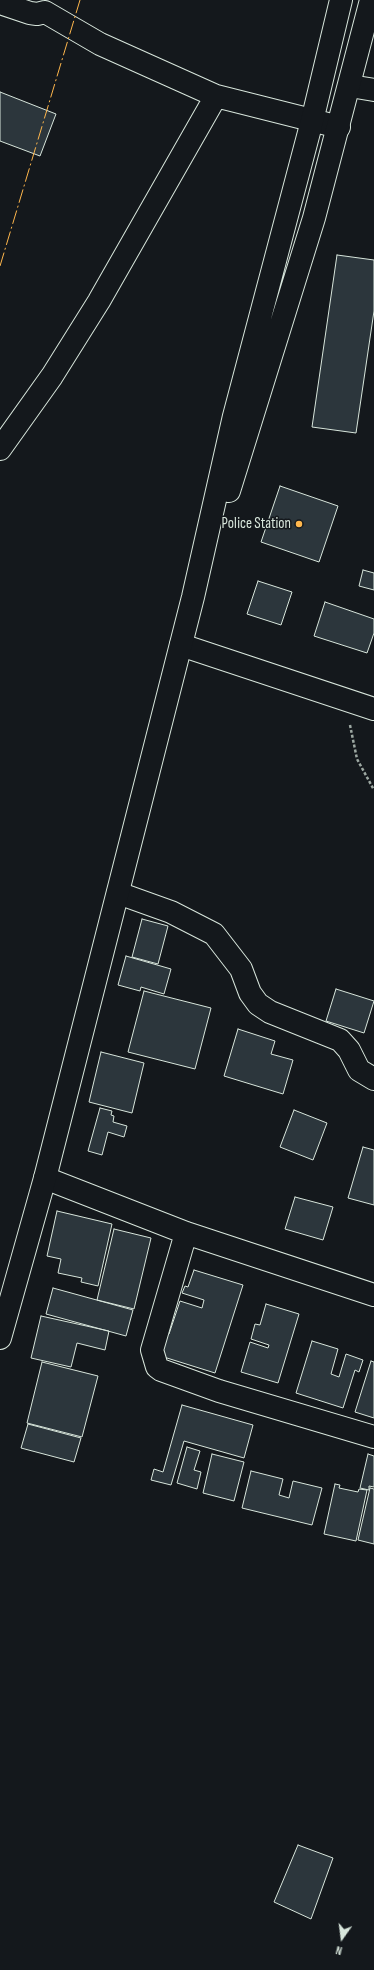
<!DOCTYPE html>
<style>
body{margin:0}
#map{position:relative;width:374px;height:1970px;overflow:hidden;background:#14181c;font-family:"Sofia Sans Condensed",sans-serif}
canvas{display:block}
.north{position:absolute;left:322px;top:1918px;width:40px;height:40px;-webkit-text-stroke:3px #14181c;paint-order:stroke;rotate:194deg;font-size:11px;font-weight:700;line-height:16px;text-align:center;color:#d8e6dc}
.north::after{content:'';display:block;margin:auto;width:14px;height:18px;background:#d8e6dc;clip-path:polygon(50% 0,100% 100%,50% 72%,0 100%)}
</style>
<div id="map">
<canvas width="374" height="1970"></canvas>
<div class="north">N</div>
</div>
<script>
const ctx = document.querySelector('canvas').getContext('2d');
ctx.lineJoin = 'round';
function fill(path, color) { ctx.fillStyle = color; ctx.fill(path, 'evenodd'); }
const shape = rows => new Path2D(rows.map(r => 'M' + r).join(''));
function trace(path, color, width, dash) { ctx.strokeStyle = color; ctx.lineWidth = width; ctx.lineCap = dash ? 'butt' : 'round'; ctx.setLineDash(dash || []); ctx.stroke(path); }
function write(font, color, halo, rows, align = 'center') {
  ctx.font = font + ' "Sofia Sans Condensed",sans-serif'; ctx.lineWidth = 3; ctx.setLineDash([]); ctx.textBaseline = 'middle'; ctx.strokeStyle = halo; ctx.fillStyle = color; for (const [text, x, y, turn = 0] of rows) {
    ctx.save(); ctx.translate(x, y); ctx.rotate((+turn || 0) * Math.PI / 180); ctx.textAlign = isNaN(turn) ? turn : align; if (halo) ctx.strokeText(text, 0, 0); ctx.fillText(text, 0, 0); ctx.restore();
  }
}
const building = shape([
 [0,92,56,114,40,156,0,141,0,92],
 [337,255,374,260,374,311,356,433,312,427,337,255],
 [280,486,338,506,319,562,261,542,280,486],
 [363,570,374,573,374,590,359,586,363,570],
 [258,581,292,592,281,625,247,614,258,581],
 [325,602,374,619,374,633,367,653,314,636,325,602],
 [142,919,168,926,158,964,132,957,142,919],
 [126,956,171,969,164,994,141,987,140,991,118,985,126,956],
 [336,989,374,1001,364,1033,326,1021,336,989],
 [144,991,211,1008,195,1069,128,1052,144,991],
 [238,1029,275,1041,271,1054,293,1060,283,1094,224,1076,238,1029],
 [101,1052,144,1063,132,1113,89,1102,101,1052],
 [100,1108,112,1111,111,1115,114,1116,113,1122,127,1126,124,1137,108,1132,102,1155,88,1151,100,1108],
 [294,1110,327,1123,313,1160,280,1147,294,1110],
 [363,1147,374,1150,374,1205,348,1198,363,1147],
 [295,1197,333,1207,323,1240,285,1229,295,1197],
 [57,1211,112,1224,98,1286,81,1282,82,1278,58,1273,61,1259,47,1256,57,1211],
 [114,1229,151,1238,134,1309,97,1300,114,1229],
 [194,1270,243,1285,215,1373,151,1353,166,1333,169,1334,180,1301,202,1308,204,1300,182,1293,185,1286,188,1287,194,1270],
 [53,1288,133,1310,126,1336,46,1314,53,1288],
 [266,1304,299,1314,278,1383,241,1372,250,1342,268,1348,269,1345,251,1339,255,1324,260,1325,266,1304],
 [41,1316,109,1331,105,1350,77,1343,71,1367,31,1358,41,1316],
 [312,1341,338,1349,331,1374,339,1377,346,1354,363,1360,359,1372,355,1370,343,1408,296,1393,312,1341],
 [371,1361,374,1362,374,1418,355,1412,371,1361],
 [42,1362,98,1376,82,1437,27,1423,42,1362],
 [182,1405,253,1425,244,1458,184,1441,171,1485,151,1480,154,1469,163,1472,182,1405],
 [28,1424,81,1438,74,1462,21,1448,28,1424],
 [187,1447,200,1451,194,1470,201,1472,197,1489,177,1483,187,1447],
 [212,1454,244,1462,234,1501,203,1493,212,1454],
 [368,1454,374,1456,374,1487,369,1486,369,1490,360,1488,368,1454],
 [251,1471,283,1479,279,1495,289,1498,293,1481,322,1488,312,1525,242,1508,251,1471],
 [335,1484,340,1485,339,1488,358,1492,359,1489,367,1490,356,1541,324,1534,335,1484],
 [370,1488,374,1489,374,1544,358,1540,370,1488],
 [298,1845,333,1858,311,1919,274,1902,298,1845]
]);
fill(building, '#2c363c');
trace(building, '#d8e6dc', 1);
const minor = shape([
 [0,3,30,13,37,14,45,12,100,44,216,96,339,127],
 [350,86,374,90],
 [0,449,52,376,99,301,216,96],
 [181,645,374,709],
 [118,893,171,912,214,934,241,969,250,993,258,1004,270,1012,340,1040,349,1050,359,1070,374,1079],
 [45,1178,186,1233,374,1295],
 [186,1233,152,1350,157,1367,161,1370,219,1391,374,1437]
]);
const major = shape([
 [229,491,314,218,371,0],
 [0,1338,45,1178,193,597,234,416,312,121,341,0]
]);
trace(minor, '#d8e6dc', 24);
trace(major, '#d8e6dc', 24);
trace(shape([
 [350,725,357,759,374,790]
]), '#9da8a2', 2.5, [3, 2]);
trace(minor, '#14181c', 22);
trace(major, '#14181c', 22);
trace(shape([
 [0,266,80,0]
]), '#ffb74d', 1, [14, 3, 2, 3]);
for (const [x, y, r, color] of [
 [299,524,4,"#ffb74d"]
]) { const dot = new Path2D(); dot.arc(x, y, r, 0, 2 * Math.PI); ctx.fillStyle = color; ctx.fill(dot); trace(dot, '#14181c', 1.5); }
write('15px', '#d8e6dc', '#14181c', [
 ["Police Station",291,524]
], 'right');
</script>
